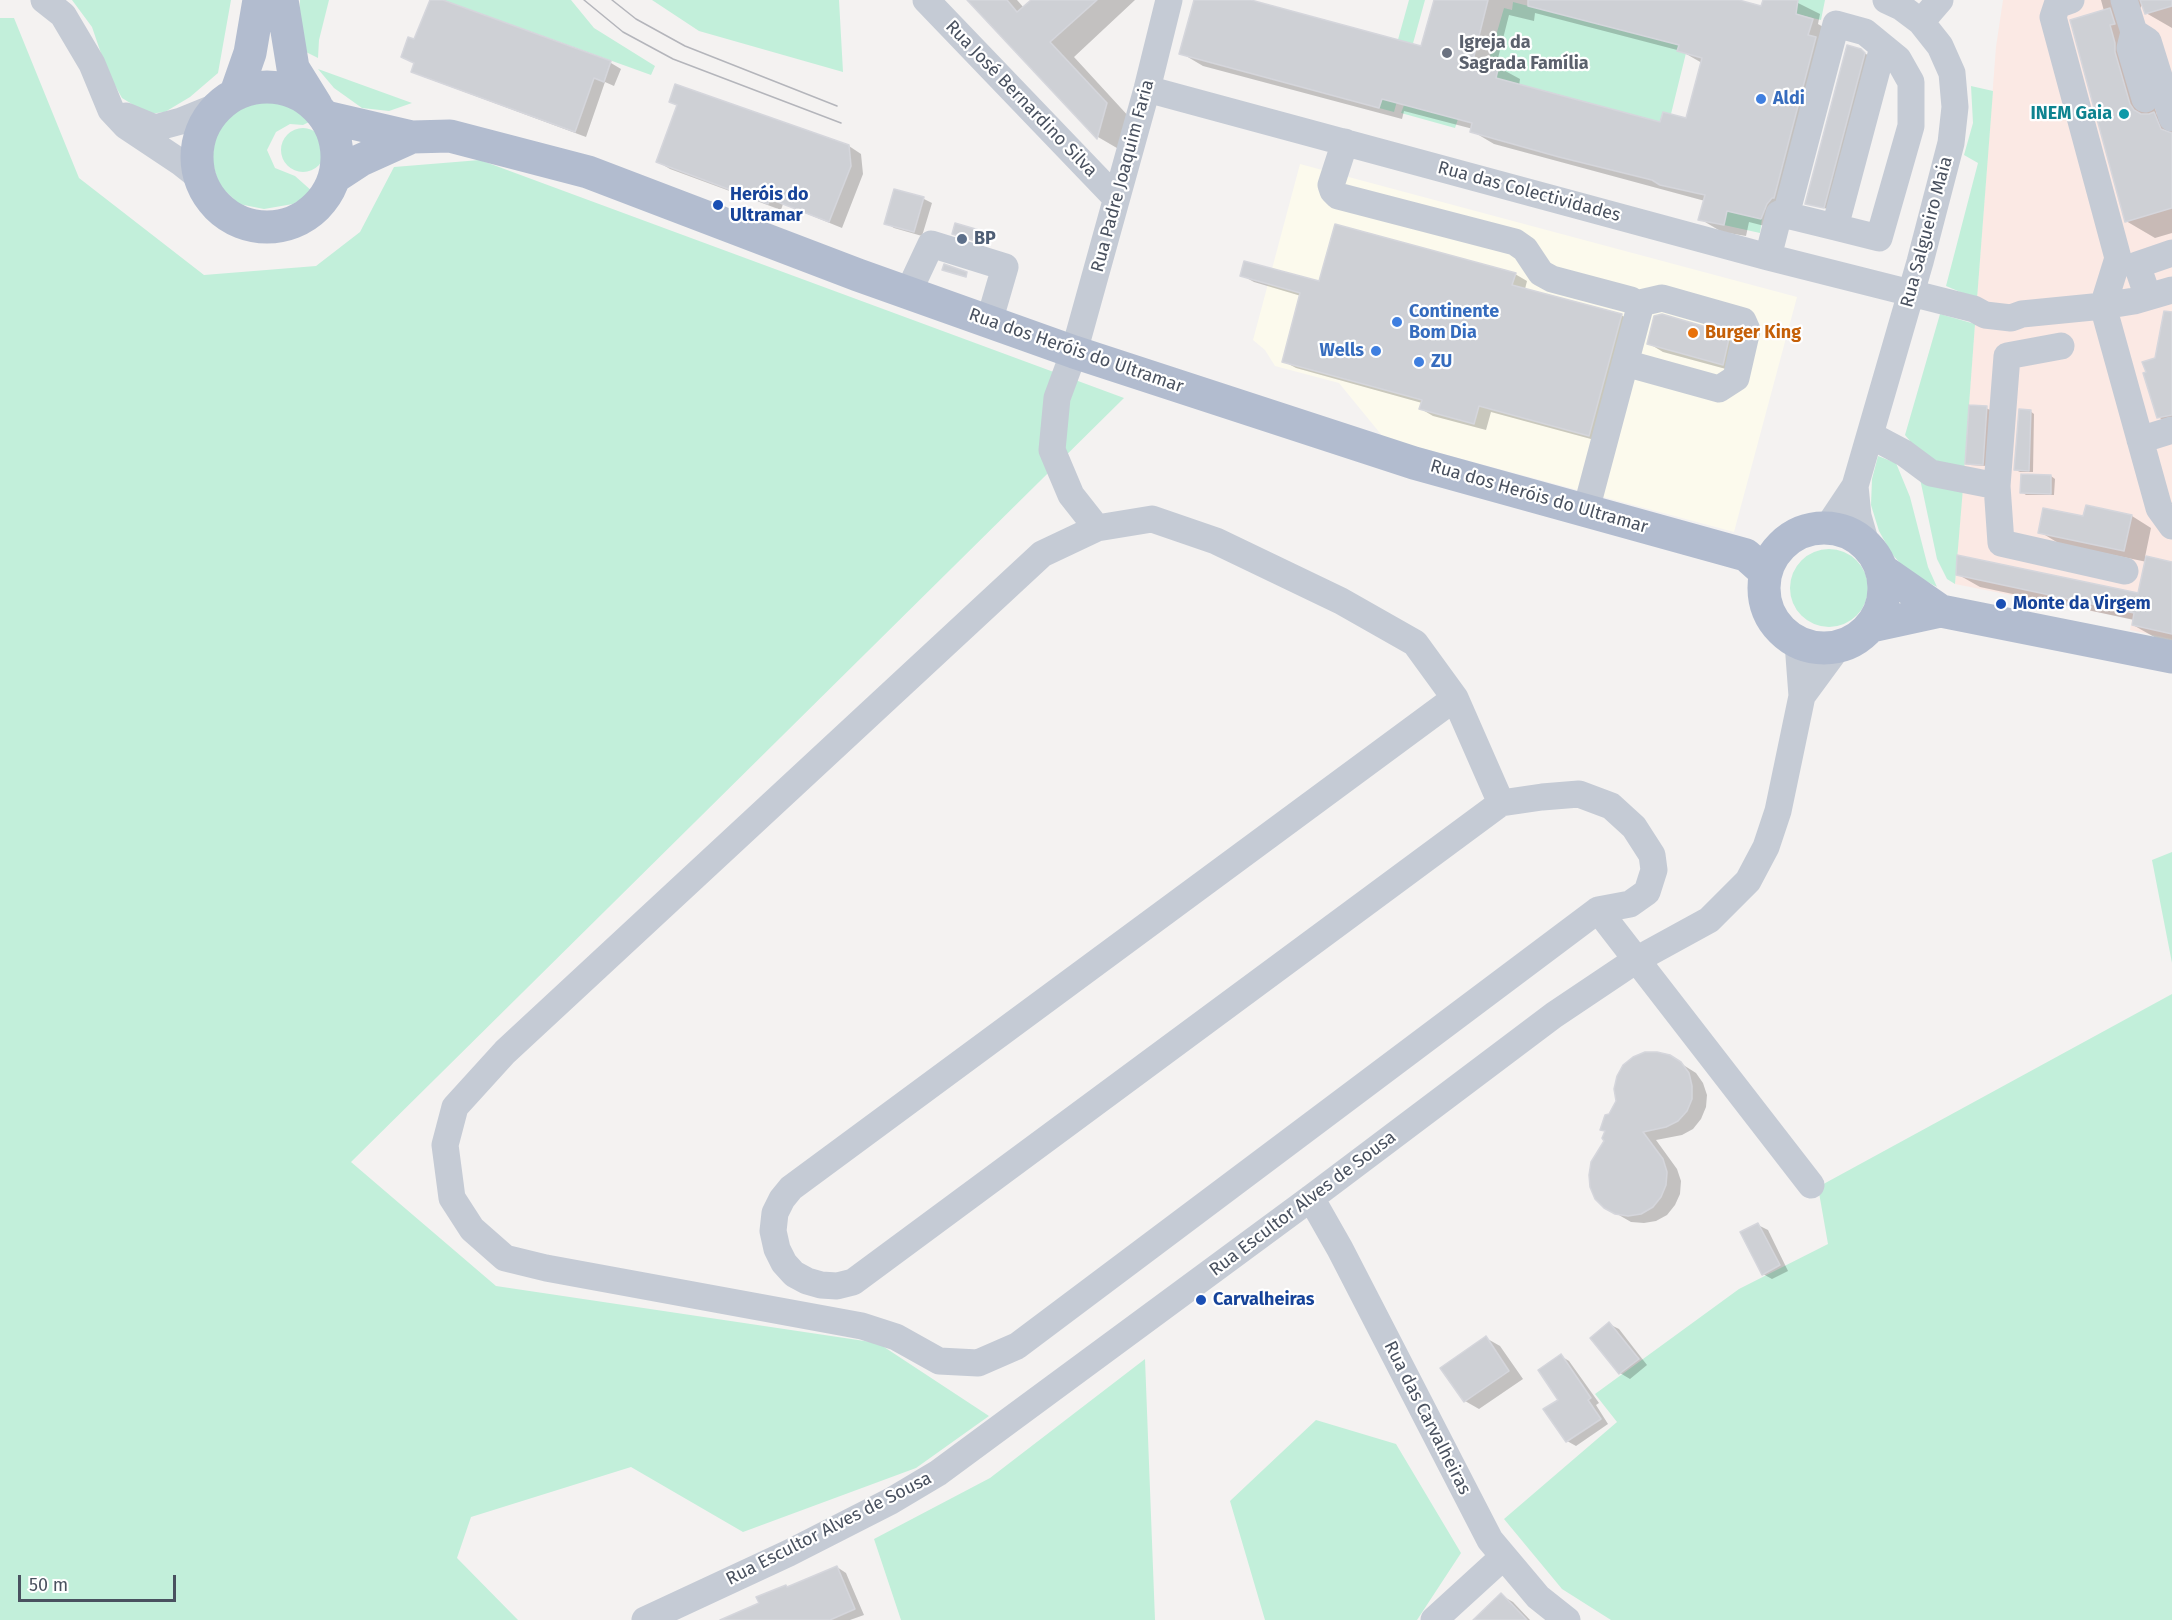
<!DOCTYPE html>
<meta charset="utf-8">
<style>
body{margin:0}
#map{position:relative;width:2172px;height:1620px;overflow:hidden;background:#f4f2f1;font-family:"Fira Sans",sans-serif}
canvas{display:block}
.scale{position:absolute;left:18px;top:1575px;width:158px;height:27px;box-sizing:border-box;border:3px solid #49515f;border-top:0;padding-left:8px;font-size:18px;line-height:21px;white-space:nowrap;color:#49515f;-webkit-text-stroke:4px #fff;paint-order:stroke}
</style>
<div id="map">
<canvas width="2172" height="1620"></canvas>
<div class="scale">50 m</div>
</div>
<script>
const ctx = document.querySelector('canvas').getContext('2d');
ctx.lineJoin = 'round';
function fill(path, color) { ctx.fillStyle = color; ctx.fill(path, 'evenodd'); }
const shape = rows => new Path2D(rows.map(r => 'M' + r).join(''));
function trace(path, color, width, dash) { ctx.strokeStyle = color; ctx.lineWidth = width; ctx.lineCap = dash ? 'butt' : 'round'; ctx.setLineDash(dash || []); ctx.stroke(path); }
function write(font, color, halo, rows, align = 'center') {
  ctx.font = font + ' "Fira Sans",sans-serif'; ctx.lineWidth = 4.5; ctx.setLineDash([]); ctx.textBaseline = 'middle'; ctx.strokeStyle = halo; ctx.fillStyle = color; for (const [text, x, y, turn = 0] of rows) {
    ctx.save(); ctx.translate(x, y); ctx.rotate((+turn || 0) * Math.PI / 180); ctx.textAlign = isNaN(turn) ? turn : align; if (halo) ctx.strokeText(text, 0, 0); ctx.fillText(text, 0, 0); ctx.restore();
  }
}
fill(shape([
 [1300,164,1797,297,1734,532,1384,438,1339,383,1275,366,1265,350,1253,340]
]), '#fcfaed');
fill(shape([
 [2003,0,2172,0,2172,639,2130,630,2132,619,1955,584,1996,47]
]), '#fbe9e4');
fill(shape([
 [72,0,231,0,218,73,190,97,165,112,148,114,122,98,107,71,92,27],
 [300,0,329,0,319,40,318,58,304,51,298,29],
 [443,0,571,0,594,28,655,66,651,75],
 [652,0,839,0,843,72,699,31],
 [1409,0,1425,0,1394,112,1379,108],
 [1798,0,1825,0,1821,20,1796,14],
 [1513,2,1679,45,1677,51,1686,53,1671,114,1663,112,1660,122,1496,78,1488,63,1504,8,1512,10],
 [0,18,14,18,79,178,204,275,316,266,360,232,394,167,480,160,1124,398,351,1162,496,1286,878,1343,989,1416,916,1468,743,1532,631,1467,471,1517,457,1558,518,1620,0,1620],
 [318,69,412,103,389,111,362,108,334,88],
 [1971,86,1993,91,1977,299,1946,286,1978,163,1964,155,1973,123],
 [266,99,295,105,315,119,303,125,290,124,276,132,267,150,275,168,295,176,313,192,293,204,264,209,239,204,219,185,212,161,216,131,237,109],
 [1404,105,1458,119,1455,128,1401,113],
 '281 150a22 22 0 1 1 44 0a22 22 0 1 1-44 0Z',
 [1727,211,1762,219,1760,233,1724,225],
 [1940,314,1975,324,1964,473,1927,462,1905,435],
 [1878,456,1896,463,1910,497,1928,567,1937,587,1907,571,1892,554,1879,531,1871,505,1872,479],
 [1919,474,1963,488,1955,584,1947,579,1937,559],
 '1790 588a39 39 0 1 1 78 0a39 39 0 1 1-78 0Z',
 [2172,852,2172,963,2152,860],
 [2172,994,2172,1620,1611,1620,1562,1589,1504,1519,1617,1422,1595,1394,1739,1289,1828,1244,1818,1187],
 [1145,1359,1155,1620,901,1620,874,1539,990,1478],
 [1316,1420,1396,1444,1461,1553,1417,1620,1265,1620,1230,1501]
]), '#c2efda');
fill(shape([
 [432,0,438,0,611,63,621,69,614,86,605,82,586,137,424,77,413,71,415,63,415,41],
 [969,0,1017,0,1024,8,1033,0,1135,0,1074,57,1131,119,1122,151,1098,137],
 [1196,0,1245,0,1422,48,1436,0,1732,0,1762,8,1765,0,1792,0,1820,14,1818,24,1834,33,1784,231,1749,222,1746,236,1722,232,1700,219,1705,201,1494,144,1472,131,1473,129,1404,111,1402,119,1203,66,1181,53],
 [1535,13,1681,51,1702,63,1687,120,1661,124,1519,86,1520,79,1496,66,1509,15,1534,21],
 [2101,0,2172,0,2172,28,2146,13,2143,3,2137,14,2144,70,2157,115,2172,124,2172,233,2155,238,2126,221,2104,11],
 [1860,50,1869,56,1828,209,1811,205],
 [849,146,861,154,863,174,842,228,783,204,781,210,670,169,658,162],
 [895,191,924,199,932,203,922,236,894,228,886,223],
 [956,225,983,234,980,243,958,236],
 [1515,274,1527,281,1525,289,1621,315,1634,322,1602,442,1491,412,1486,430,1433,416,1421,409,1422,403,1296,368,1283,361,1301,296,1254,282,1241,275,1320,283],
 [1729,335,1744,343,1737,372,1663,352,1648,343],
 [2172,342,2172,425,2158,417,2147,372,2156,359],
 [1986,408,1990,410,1987,466,1970,465,1966,463],
 [2030,411,2034,414,2033,472,2020,472,2016,470],
 [2051,476,2055,479,2054,495,2026,495,2022,492],
 [2132,516,2151,528,2145,557,2172,563,2172,642,2156,638,2133,625,2134,620,1980,587,1957,574,2140,595,2147,562,2060,544,2040,532,2084,518],
 [1669,1056,1696,1073,1703,1083,1707,1095,1706,1107,1701,1119,1693,1129,1682,1135,1656,1140,1677,1169,1681,1181,1680,1194,1675,1205,1667,1215,1656,1221,1644,1223,1631,1222,1605,1207,1606,1140,1610,1115],
 [1758,1225,1768,1230,1788,1271,1772,1279,1763,1274],
 [1609,1324,1619,1329,1647,1365,1630,1379,1620,1373,1592,1338],
 [1486,1338,1500,1346,1523,1379,1479,1409,1465,1401],
 [1561,1356,1569,1361,1599,1403,1596,1405,1608,1424,1576,1446,1567,1441,1561,1401],
 [837,1567,846,1573,864,1615,850,1620,724,1620,761,1604,786,1586,789,1588],
 [1501,1595,1513,1602,1530,1620,1476,1620]
]), '#0003');
const building = shape([
 [430,0,443,0,611,61,604,82,594,78,575,132,411,72,414,63,401,57,408,37,414,39,430,0],
 [967,0,1007,0,1017,12,1031,0,1097,0,1050,42,1107,103,1097,139,967,0],
 [1194,0,1251,0,1421,46,1434,0,1488,0,1473,60,1499,65,1496,78,1660,122,1663,112,1686,118,1702,58,1677,51,1679,45,1528,6,1528,0,1739,0,1761,6,1763,0,1798,0,1796,14,1813,19,1808,35,1816,37,1774,198,1772,198,1767,204,1761,219,1727,211,1724,225,1698,220,1705,195,1660,185,1652,180,1559,157,1470,132,1472,123,1382,99,1379,108,1179,54,1194,0],
 [2140,0,2172,0,2172,6,2145,14,2140,0],
 [2110,8,2115,24,2110,25,2115,43,2115,52,2130,104,2134,110,2141,114,2149,114,2154,112,2161,129,2172,133,2172,208,2125,222,2070,20,2110,8],
 [1847,45,1861,49,1865,53,1824,208,1805,204,1847,45],
 [675,84,849,145,851,166,829,222,770,199,768,204,656,162,677,105,669,102,675,84],
 [894,189,924,197,914,232,884,224,894,189],
 [955,223,979,230,976,241,952,234,955,223],
 [1335,224,1516,273,1512,285,1622,314,1589,436,1479,406,1474,424,1419,409,1422,400,1282,362,1300,293,1240,276,1244,261,1319,281,1335,224],
 [944,264,967,272,966,277,942,270,944,264],
 [2164,311,2172,312,2172,415,2157,418,2143,373,2146,372,2142,362,2155,358,2164,311],
 [1662,314,1730,334,1723,365,1647,344,1654,316,1662,314],
 [1969,405,1987,406,1983,465,1965,464,1969,405],
 [2019,409,2031,410,2029,471,2014,470,2019,409],
 [2021,474,2051,475,2051,494,2020,493,2021,474],
 [2086,505,2132,515,2124,551,2038,533,2043,508,2083,516,2086,505],
 [1957,555,2138,593,2146,556,2172,562,2172,634,2132,625,2134,613,1956,575,1957,555],
 [1645,1052,1657,1052,1670,1055,1681,1062,1689,1073,1692,1086,1692,1099,1687,1111,1678,1121,1666,1127,1643,1132,1663,1159,1667,1172,1666,1185,1661,1197,1653,1207,1641,1214,1628,1216,1615,1214,1604,1208,1595,1199,1590,1187,1589,1175,1591,1162,1604,1141,1602,1138,1605,1131,1600,1130,1605,1115,1609,1114,1616,1101,1614,1089,1617,1076,1623,1065,1633,1057,1645,1052],
 [1758,1223,1780,1265,1762,1275,1740,1232,1758,1223],
 [1609,1322,1639,1359,1619,1374,1590,1338,1609,1322],
 [1486,1336,1509,1371,1464,1402,1440,1368,1486,1336],
 [1561,1354,1591,1398,1588,1400,1601,1419,1566,1442,1543,1409,1558,1400,1538,1370,1561,1354],
 [837,1566,855,1609,830,1620,720,1620,759,1603,756,1597,786,1585,787,1587,837,1566],
 [1501,1593,1527,1620,1473,1620,1501,1593]
]);
fill(building, '#ced0d5');
trace(building, '#d5d6dc', 1.5);
trace(shape([
 [44,0,63,15,92,64,111,110,126,126,180,162,199,177],
 [926,0,1116,198],
 [2071,0,2057,5,2053,17,2118,258,2103,306,2159,508,2172,526],
 [2124,0,2134,32,2130,48,2145,99],
 [1921,22,1940,0],
 [2134,32,2148,41,2172,118],
 [1147,89,1768,257,1974,309,1985,315,2011,318,2022,314,2103,306,2134,301,2172,290],
 [126,116,155,128,181,121,218,106],
 [1345,142,1331,185,1333,191,1338,196,1515,242,1525,249,1541,273,1552,279,1631,300,1636,304,1639,311,1586,510],
 [1835,227,1883,47],
 [1768,257,1779,214,1786,215,1835,227,1879,238,1911,126,1911,82,1898,59,1865,32,1836,24,1786,215],
 [908,293,931,244,1005,267,989,322],
 [2148,297,2137,265,2172,253],
 [1625,363,1719,389,1736,378,1747,330,1743,321,1662,298,1636,304],
 [1870,435,1904,453,1931,473,1997,486,2001,543,2125,571],
 [2140,440,2172,430],
 [1855,486,1858,516,1866,544],
 [1997,486,2007,356,2061,346],
 [1097,528,1071,495,1052,450,1057,398,1074,352,1147,89,1169,0],
 [1827,528,1855,486,1920,262,1951,143,1955,107,1952,73,1940,46,1921,22,1901,7,1886,0],
 [1802,696,1838,647],
 [1455,698,791,1188,782,1199,775,1213,773,1231,777,1249,784,1263,794,1274,807,1281,821,1285,837,1286,853,1282,1501,803,1542,797,1579,794,1611,806,1634,827,1652,855,1654,870,1647,892,1630,904,1598,910,1017,1346,978,1363,939,1361,896,1337,862,1326,546,1268,505,1258,472,1229,452,1198,445,1145,455,1107,505,1052,1042,554,1097,528,1152,519,1216,541,1341,601,1415,643,1455,698,1501,803],
 [1598,910,1811,1185],
 [1311,1198,1340,1249,1490,1540,1538,1597,1567,1620],
 [645,1620,789,1553,891,1501,938,1473,1311,1198,1554,1015,1636,960,1709,920,1748,881,1766,847,1778,811,1802,696,1798,643],
 [1434,1620,1503,1557]
]), '#c5cbd5', 27);
trace(shape([
 [282,0,293,68,316,105],
 '197 157a70 70 0 1 1 140 0a70 70 0 1 1-140 0Z',
 [236,93,250,53,259,0],
 [326,117,412,137,450,136,588,172,858,275,1074,352,1414,463,1746,555,1765,572],
 [335,177,361,160,412,137],
 '1764 588a60 60 0 1 1 120 0a60 60 0 1 1-120 0Z',
 [1882,570,1941,611],
 [1872,626,1941,611,2172,657]
]), '#b2bccf', 33);
trace(shape([
 [584,0,623,32,673,59,841,123],
 [612,0,636,19,685,46,837,106]
]), '#b4b5bb', 1.5);
for (const [x, y, r, color] of [
 [1447,53,6,"#6b7280"],
 [1761,99,6,"#3f7fe0"],
 [2124,114,6,"#0f9aa8"],
 [718,205,6,"#1a4fb4"],
 [962,239,6,"#5c6f8a"],
 [1397,322,6,"#3f7fe0"],
 [1693,333,6,"#e8710a"],
 [1376,351,6,"#3f7fe0"],
 [1419,362,6,"#3f7fe0"],
 [2001,604,6,"#1a4fb4"],
 [1201,1300,6,"#1a4fb4"]
]) { const dot = new Path2D(); dot.arc(x, y, r, 0, 2 * Math.PI); ctx.fillStyle = color; ctx.fill(dot); trace(dot, '#fff', 2); }
write('bold 18px', '#5b616d', '#fff', [
 ["Igreja da",1459,43],
 ["Sagrada Família",1459,64]
], 'left');
write('18px', '#49515f', '#fff', [
 ["Rua José Bernardino Silva",1021,99,46],
 ["Rua Padre Joaquim Faria",1123,176,-75],
 ["Rua das Colectividades",1529,192,15],
 ["Rua Salgueiro Maia",1927,232,-75],
 ["Rua dos Heróis do Ultramar",1076,351,19],
 ["Rua dos Heróis do Ultramar",1539,497,16],
 ["Rua Escultor Alves de Sousa",1303,1204,-37],
 ["Rua das Carvalheiras",1427,1418,63],
 ["Rua Escultor Alves de Sousa",829,1529,-27]
]);
write('bold 18px', '#366cbe', '#fff', [
 ["Aldi",1773,99],
 ["Continente",1409,312],
 ["Bom Dia",1409,333],
 ["Wells",1364,351,"right"],
 ["ZU",1431,362]
], 'left');
write('bold 18px', '#0d838f', '#fff', [
 ["INEM Gaia",2112,114]
], 'right');
write('bold 18px', '#164399', '#fff', [
 ["Heróis do",730,195],
 ["Ultramar",730,216],
 ["Monte da Virgem",2013,604],
 ["Carvalheiras",1213,1300]
], 'left');
write('bold 18px', '#4e5e75', '#fff', [
 ["BP",974,239]
], 'left');
write('bold 18px', '#c56008', '#fff', [
 ["Burger King",1705,333]
], 'left');
</script>
